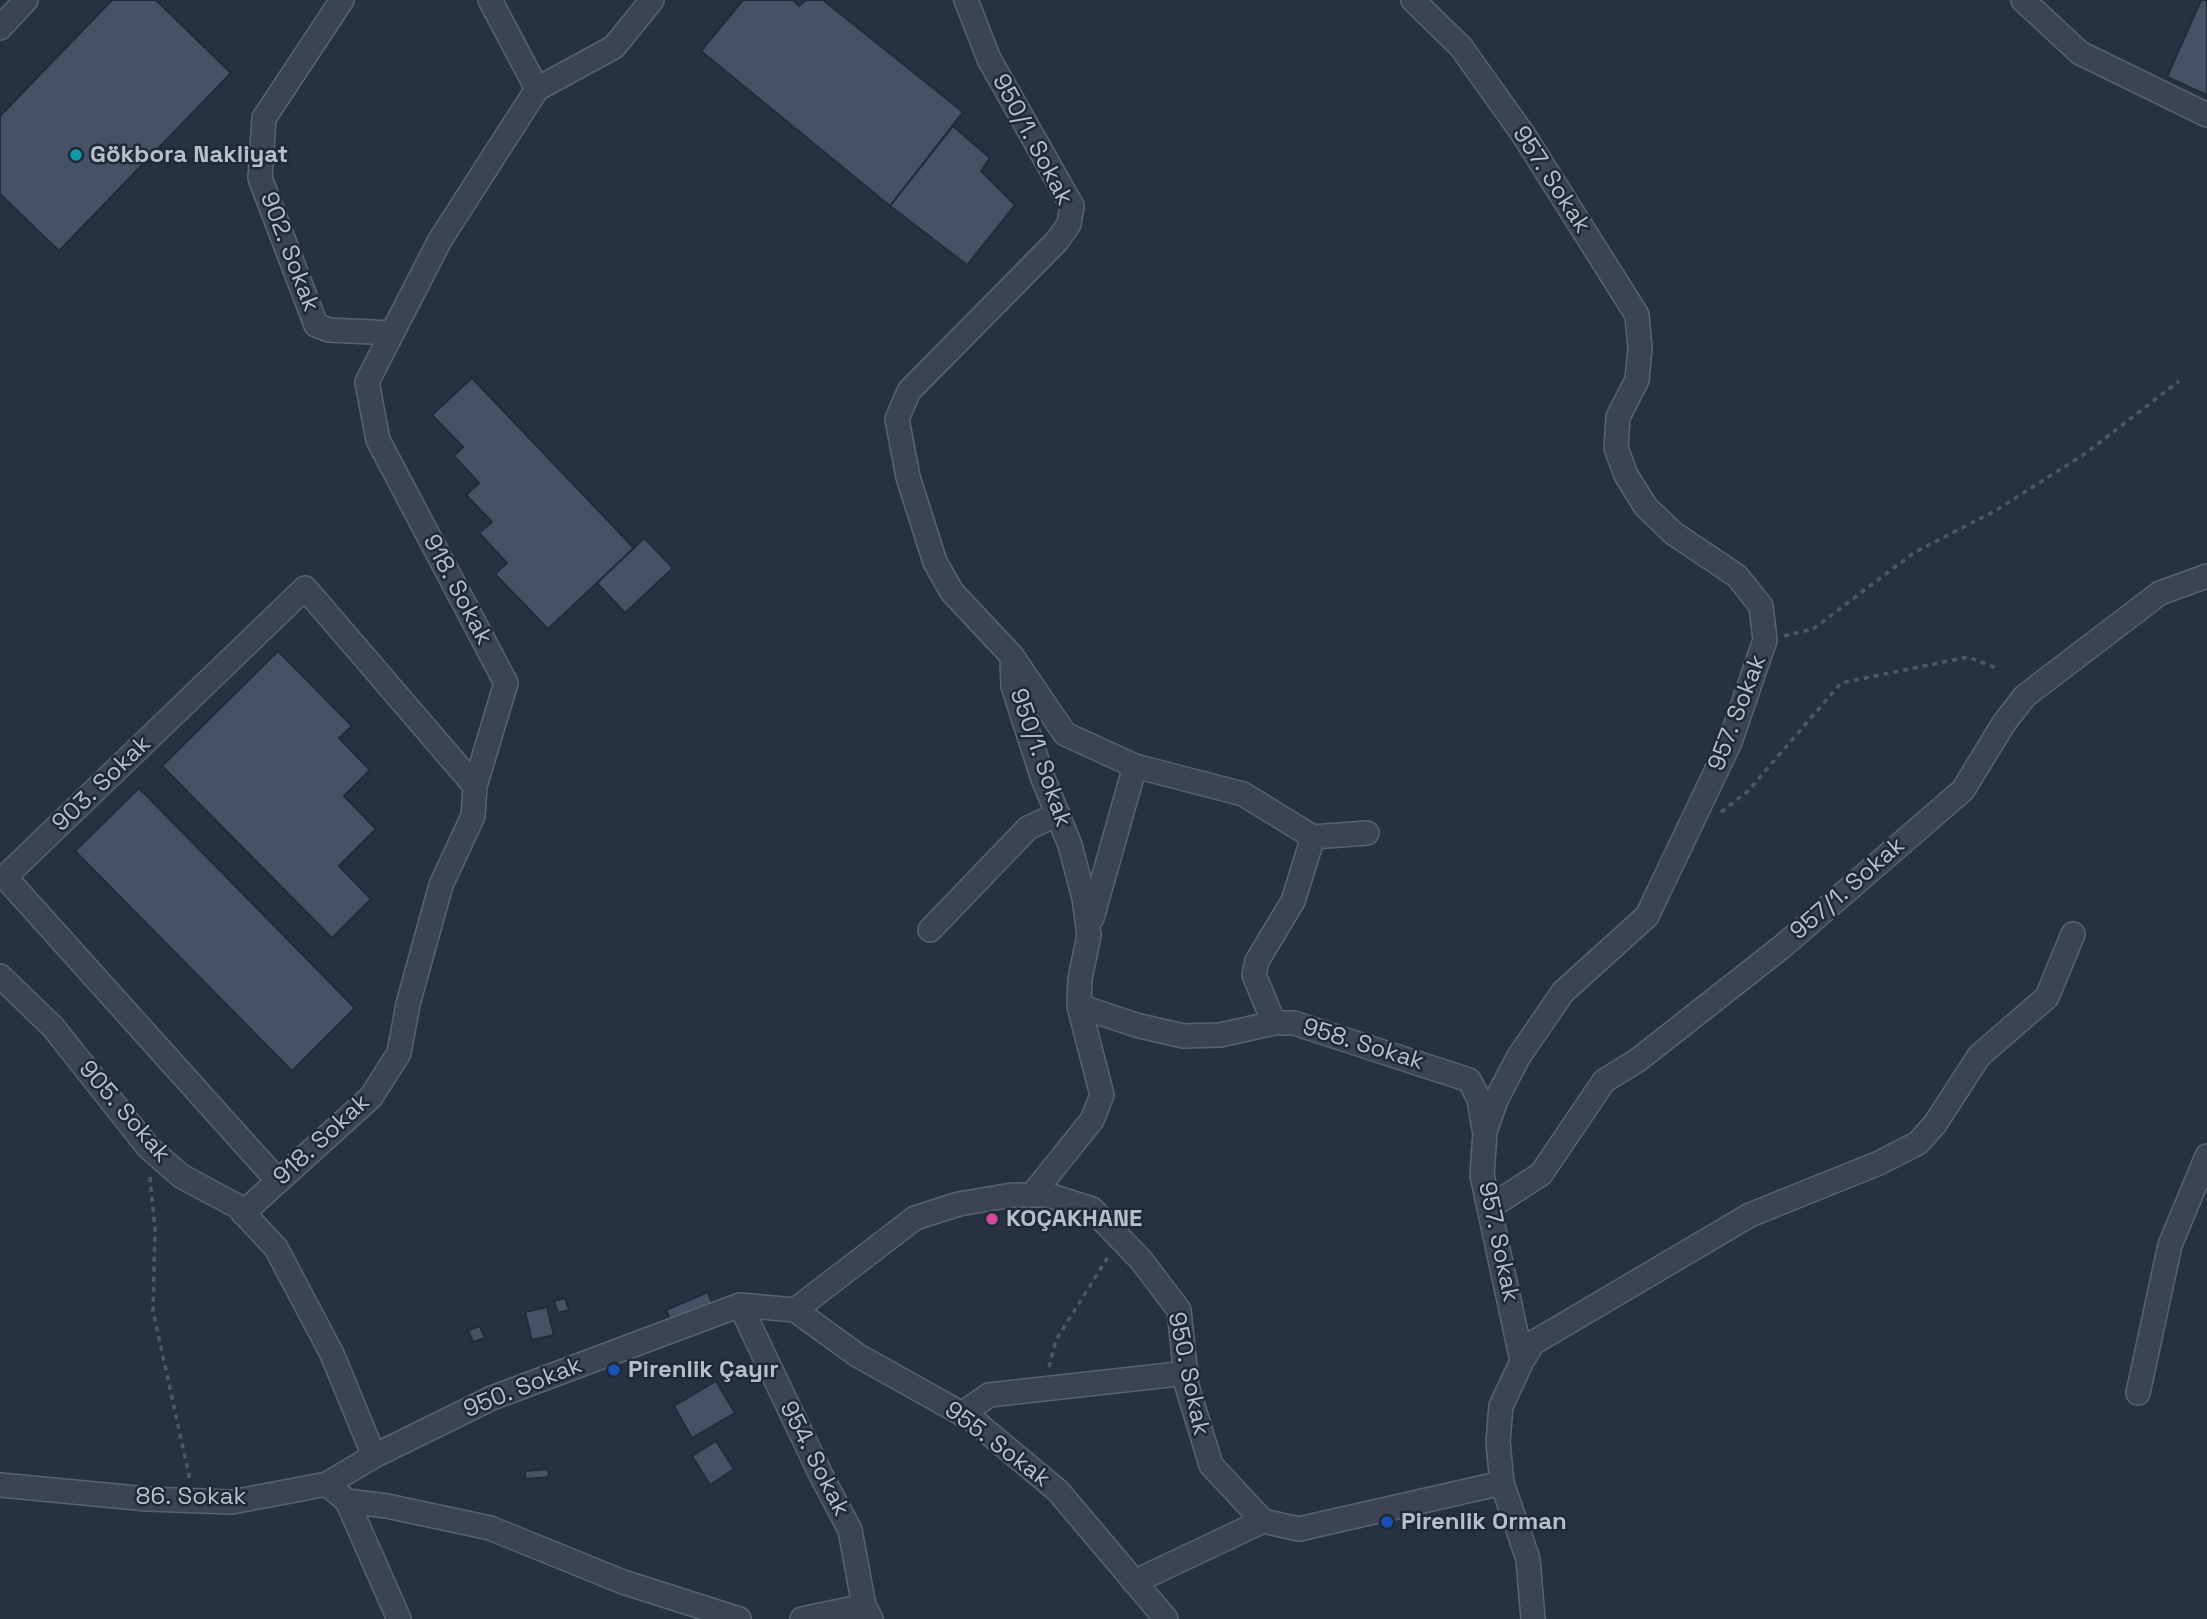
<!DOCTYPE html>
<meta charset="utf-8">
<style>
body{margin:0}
canvas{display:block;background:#263243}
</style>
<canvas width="2207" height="1619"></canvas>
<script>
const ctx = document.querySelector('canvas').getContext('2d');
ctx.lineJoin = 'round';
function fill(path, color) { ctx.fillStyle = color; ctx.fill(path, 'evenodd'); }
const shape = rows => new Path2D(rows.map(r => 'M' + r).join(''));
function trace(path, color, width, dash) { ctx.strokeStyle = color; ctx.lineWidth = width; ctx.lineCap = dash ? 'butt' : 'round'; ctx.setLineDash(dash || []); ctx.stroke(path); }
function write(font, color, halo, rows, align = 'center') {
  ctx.font = font + ' "Space Grotesk",sans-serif'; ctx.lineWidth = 5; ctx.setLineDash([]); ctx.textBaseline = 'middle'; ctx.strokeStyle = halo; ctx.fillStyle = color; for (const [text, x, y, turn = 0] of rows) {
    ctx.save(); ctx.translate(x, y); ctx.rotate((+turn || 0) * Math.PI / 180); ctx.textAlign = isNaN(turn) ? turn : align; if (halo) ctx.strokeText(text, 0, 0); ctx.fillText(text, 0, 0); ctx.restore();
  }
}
const building = shape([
 [112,0,156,0,231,73,59,251,0,194,0,116,112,0],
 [743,0,793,0,799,6,806,0,823,0,963,112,890,206,701,51,743,0],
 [2201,0,2207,0,2207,95,2167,77,2201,0],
 [953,126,990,158,981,171,1015,205,967,265,890,206,953,126],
 [472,378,634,548,548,629,495,574,507,563,479,533,492,522,466,495,479,483,454,456,463,447,432,415,472,378],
 [644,538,673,568,625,613,597,583,644,538],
 [278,651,352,726,339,738,370,770,344,796,376,829,339,866,371,899,332,938,162,766,278,651],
 [139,788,355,1008,292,1071,75,851,139,788],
 [708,1292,713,1306,672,1324,666,1310,708,1292],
 [565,1298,569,1310,558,1313,554,1301,565,1298],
 [547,1307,554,1335,532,1340,525,1312,547,1307],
 [480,1326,485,1338,473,1342,468,1330,480,1326],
 [716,1381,735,1413,692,1438,674,1406,716,1381],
 [716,1441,734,1469,710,1485,692,1456,716,1441],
 [548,1469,549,1477,525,1479,525,1471,548,1469]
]);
fill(building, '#455265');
trace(building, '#212b3a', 2);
const minor = shape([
 [342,0,264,118,260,178,316,325,329,330,392,333],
 [490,0,537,89],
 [966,0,989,59,1072,206,1069,224,1057,241,909,391,897,419,908,477,935,562,952,592,1012,656,1065,734,1135,766,1243,794,1313,837,1367,833],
 [1413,0,1461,47,1523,134,1637,315,1640,349,1637,380,1618,417,1616,448,1626,475,1646,507,1673,533,1737,576,1761,606,1765,640,1730,742,1647,916,1563,992,1519,1056,1496,1100,1485,1132,1482,1175,1522,1361,1501,1406,1498,1442,1502,1483],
 [2023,0,2080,53,2207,115],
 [0,28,26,0],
 [1012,659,1013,686,1042,776,1070,845,1084,898,1089,935,1080,979,1079,1006,1102,1095,1092,1120,1032,1195],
 [1092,918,1135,766],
 [930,930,1028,828,1058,814],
 [0,976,53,1027,148,1147,181,1176,237,1206,276,1248,332,1354,374,1456],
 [1079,1006,1136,1025,1183,1036,1220,1035,1274,1023,1294,1023,1469,1080,1479,1099,1484,1129],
 [1274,1023,1254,975,1257,961,1293,901,1313,837],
 [278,1181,5,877,305,588,475,786],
 [1490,1207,1541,1174,1604,1081,1638,1060,1783,946,1963,790,2004,723,2025,696,2160,593,2207,576],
 [243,1213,371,1097,399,1053,408,1004,441,885,473,816,475,786,506,683,378,440,367,382,440,240,537,89,614,47,652,0],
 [740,1305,822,1477,850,1530,864,1606,871,1619],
 [795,1310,857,1355,973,1420,1058,1491,1166,1619],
 [1522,1361,1533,1343,1750,1215,1879,1163,1918,1143,1935,1124,1979,1056,2047,997,2073,934],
 [2138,1393,2170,1245,2207,1156],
 [962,1414,989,1395,1187,1373],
 [327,1484,347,1501,387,1506,490,1528,623,1582,739,1619],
 [0,1485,147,1499,232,1502,327,1484,374,1456,492,1398,740,1305,795,1310,915,1218,959,1204,1012,1195,1048,1195,1092,1209,1141,1260,1179,1310,1187,1386,1211,1465,1263,1521,1299,1529,1502,1483,1528,1559,1533,1619],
 [347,1501,399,1619],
 [1134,1582,1263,1521],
 [802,1619,864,1606]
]);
trace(minor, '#596270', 26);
trace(shape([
 [1784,636,1813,629,1915,552,1995,511,2086,453,2179,381],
 [1721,812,1748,791,1841,683,1968,657,1996,668],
 [150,1177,155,1230,153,1311,190,1480],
 [1049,1367,1056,1340,1108,1257]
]), '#465d60', 3.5, [5, 5]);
trace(minor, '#3a4453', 23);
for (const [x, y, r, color] of [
 [76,155,7,"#0f9aa8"],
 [992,1219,7,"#d1479c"],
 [614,1370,7,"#1a4fb4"],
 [1387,1522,7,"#1a4fb4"]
]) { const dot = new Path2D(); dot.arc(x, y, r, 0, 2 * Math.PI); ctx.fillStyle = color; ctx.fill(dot); trace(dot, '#1f2938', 2.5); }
write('24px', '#b8bfcc', '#1f2938', [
 ["950/1. Sokak",1032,140,62],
 ["957. Sokak",1551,180,57],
 ["902. Sokak",289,252,69],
 ["918. Sokak",457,590,62],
 ["957. Sokak",1738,713,-69],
 ["950/1. Sokak",1040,758,71],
 ["903. Sokak",102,784,-44],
 ["957/1. Sokak",1848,889,-41],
 ["958. Sokak",1363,1045,17],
 ["905. Sokak",124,1112,49],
 ["918. Sokak",322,1140,-43],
 ["957. Sokak",1498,1242,78],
 ["950. Sokak",1188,1374,78],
 ["950. Sokak",523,1388,-22],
 ["955. Sokak",997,1445,37],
 ["954. Sokak",814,1459,63],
 ["86. Sokak",191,1497]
]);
write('bold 24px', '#b8bfcc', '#1f2938', [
 ["Gökbora Nakliyat",90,155],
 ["KOÇAKHANE",1006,1219],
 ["Pirenlik Çayır",628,1370],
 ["Pirenlik Orman",1401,1522]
], 'left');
</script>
